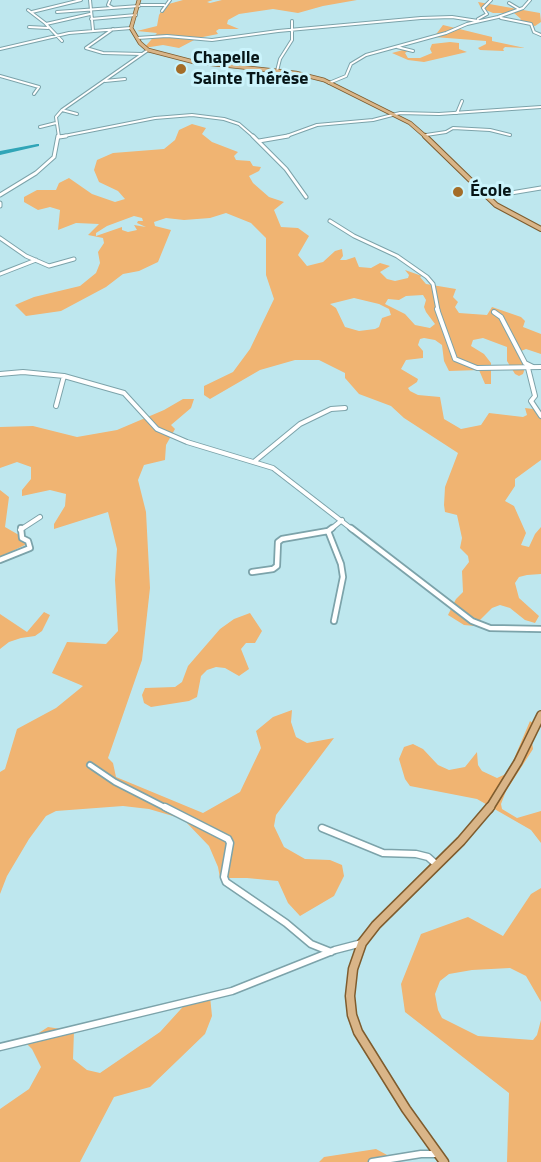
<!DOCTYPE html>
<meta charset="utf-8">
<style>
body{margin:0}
canvas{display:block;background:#bee7ee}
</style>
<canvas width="541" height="1162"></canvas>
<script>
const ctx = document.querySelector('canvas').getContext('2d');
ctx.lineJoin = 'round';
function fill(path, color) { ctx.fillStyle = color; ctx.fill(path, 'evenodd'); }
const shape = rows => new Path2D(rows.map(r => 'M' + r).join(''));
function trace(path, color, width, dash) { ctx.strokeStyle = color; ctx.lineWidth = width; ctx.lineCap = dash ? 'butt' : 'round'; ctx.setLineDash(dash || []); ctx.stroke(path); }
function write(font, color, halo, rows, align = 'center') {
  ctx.font = font + ' "Titillium Web",sans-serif'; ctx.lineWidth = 6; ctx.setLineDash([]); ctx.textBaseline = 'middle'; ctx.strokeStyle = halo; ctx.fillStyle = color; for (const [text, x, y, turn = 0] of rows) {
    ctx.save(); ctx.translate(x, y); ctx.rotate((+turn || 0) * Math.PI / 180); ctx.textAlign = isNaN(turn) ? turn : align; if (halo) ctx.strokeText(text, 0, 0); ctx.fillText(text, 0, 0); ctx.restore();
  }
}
fill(shape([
 [183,0,213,0,207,2,210,3,222,0,357,0,323,6,298,13,273,9,239,14,228,20,227,24,239,29,219,29,216,31,218,34,198,38,179,48,163,45,144,48,157,33,137,31,157,26,159,15,165,5],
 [478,2,540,13,541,22,535,26,520,23,518,22,521,19,514,13,493,13,481,8],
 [443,25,492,37,492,41,525,48,505,47,503,49,504,51,480,50,478,48,486,44,486,41,434,37],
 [450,42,459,43,459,49,467,52,424,62,408,60,392,53,403,50,408,51,405,53,408,58,420,58,432,53,430,49,432,44],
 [192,124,206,128,202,134,212,142,238,152,234,156,236,160,250,161,253,166,261,167,259,171,249,176,253,183,269,197,284,202,274,210,281,227,298,228,309,236,298,255,307,266,323,262,335,251,342,249,343,256,340,260,346,260,355,257,359,267,371,268,380,263,390,266,380,272,387,279,395,281,408,278,409,275,405,270,422,276,420,277,426,284,456,289,453,297,458,302,455,307,459,313,487,315,492,307,521,317,525,321,523,327,541,334,541,354,526,349,521,351,524,371,523,374,519,376,515,374,507,361,507,347,483,338,473,340,471,346,484,354,491,363,491,384,485,384,479,370,449,371,444,361,442,345,435,340,424,338,420,339,418,345,423,351,423,358,406,360,401,369,418,379,417,382,408,388,410,391,418,395,440,397,444,419,461,429,481,425,489,413,523,417,527,415,525,408,541,410,541,460,515,479,515,486,505,501,514,506,526,533,521,545,529,547,535,534,541,527,541,574,527,575,519,577,515,583,519,598,539,616,535,623,525,620,510,608,500,605,492,608,474,626,464,625,448,615,456,599,463,592,462,571,469,562,468,556,460,548,462,538,457,515,445,512,444,505,445,487,458,453,404,418,391,406,359,394,345,378,345,373,319,360,295,360,260,370,210,399,204,395,204,386,233,372,250,349,274,299,266,275,266,238,251,223,226,213,210,218,184,220,166,218,154,222,155,226,171,230,158,262,139,271,123,274,106,287,61,311,26,316,15,305,34,297,80,286,96,273,100,263,98,252,104,243,103,238,88,235,99,224,76,223,58,230,60,210,50,207,38,210,24,202,24,197,37,190,56,190,59,183,69,178,92,194,115,202,125,199,118,191,99,182,94,170,97,160,113,153,164,149,175,140,179,130],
 [134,216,142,218,143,221,138,221,137,223,146,227,134,225,137,230,128,232,122,230,122,227,96,236,96,233,107,226],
 [423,295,426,300,424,307,426,312,435,324,430,328,415,325,405,314,385,304,388,299,399,300,406,296],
 [354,298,379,304,389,309,391,315,382,318,379,327,375,329,359,331,345,327,336,308,330,304],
 [183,399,194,399,191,408,171,425,175,429,166,445,165,460,144,465,138,480,146,512,150,588,142,660,108,758,113,763,116,777,203,813,240,792,261,748,256,731,273,717,292,710,291,722,296,737,307,743,334,738,276,815,274,826,284,847,305,859,330,860,342,865,344,876,334,896,300,916,288,903,278,881,247,878,220,878,218,867,209,846,183,819,149,809,123,806,56,811,46,816,29,839,7,876,0,894,0,772,5,769,17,729,56,708,83,686,52,673,67,642,106,644,118,631,115,580,117,549,108,512,54,529,54,524,65,506,66,494,50,490,22,496,22,490,31,479,31,467,17,462,0,468,0,427,33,426,77,437,117,430,164,410],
 [0,490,9,497,5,527,31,542,0,557],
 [44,612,50,615,42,631,35,636,21,638,9,642,0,649,0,614,27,632],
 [250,613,262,631,255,643,246,643,241,649,249,669,239,676,225,668,216,667,207,670,201,676,197,697,189,701,151,707,144,703,142,695,145,688,175,687,182,682,188,666,220,629,234,619],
 [530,721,534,724,531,735,533,749,506,791,501,804,502,809,517,818,541,811,541,843,531,830,477,799,410,786,405,779,399,759,404,747,413,744,423,749,438,765,449,770,465,767,477,752,478,765,482,771,497,778,508,773],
 [541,888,541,1002,526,976,510,968,472,970,449,974,440,981,435,994,438,1010,442,1018,478,1036,533,1040,537,1035,541,1020,541,1162,507,1162,509,1093,405,1012,401,984,421,934,468,917,503,936,531,894],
 [210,996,212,1016,205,1034,150,1087,114,1097,80,1162,0,1162,0,1109,29,1089,41,1067,32,1049,25,1042,48,1027,74,1031,73,1059,87,1070,100,1073,160,1032,190,999],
 [376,1149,400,1162,319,1162,324,1157]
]), '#f0b472');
fill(shape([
 [37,144,39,144,39,146,0,155,0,151,37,144]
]), '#30a5b7');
const minorFar4 = shape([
 [90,0,93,30],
 [110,0,108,5,113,8],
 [509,3,519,9],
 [141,5,164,5],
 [28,10,45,23,62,41],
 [162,11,170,0],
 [32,12,81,0],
 [57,12,139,6],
 [501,18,531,24,534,32,541,35],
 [91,19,136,15],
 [478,19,487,14,483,8,491,0],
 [46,24,90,14],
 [29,27,48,28],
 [137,38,167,36,212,40,278,31,421,18,452,17,478,21],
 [397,47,413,51],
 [86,48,103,53,142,54],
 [86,48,113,29],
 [0,49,69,33,131,28],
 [277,71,280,59,292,40,292,21],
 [0,76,39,87,34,94],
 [105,81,125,79],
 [329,83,346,76,351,64,366,55,446,33,467,24,498,17,523,8,530,0],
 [62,110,77,114],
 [457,113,462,101],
 [40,127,56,123],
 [426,135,446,132,453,128,490,130,510,135],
 [59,137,155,118,192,115,224,119,239,124,254,137],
 [59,137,56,117,62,110,148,50],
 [284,137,317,125,373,120,400,113,439,114,541,107]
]);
const minorFar3 = shape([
 [253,136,286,169,306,197],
 [59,137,66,136],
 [259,141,288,136],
 [0,195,36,173,54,157,58,136],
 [487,197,541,188],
 [0,203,0,206],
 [330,221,354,236,397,256,427,277,433,284,438,310],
 [0,238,26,256,49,266,74,259],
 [0,274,36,260]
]);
const minorFar2 = shape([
 [437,309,455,359,477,368,541,367],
 [494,312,501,317,525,363,533,367],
 [528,368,535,396,531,401,541,416],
 [0,374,23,372,64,376,124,393,157,429,187,442,273,468,353,530],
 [56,406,64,376],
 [255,461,300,424,331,409,345,408],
 [20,530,40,517],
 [330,530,342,520]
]);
const minorFar1 = shape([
 [351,528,472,621,490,628,541,629],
 [328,531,341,564,343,577,334,621],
 [0,560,30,548,28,541,22,538,21,528],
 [252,572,273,569,277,566,278,542,282,539,328,531,332,528],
 [90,765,115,782,168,809]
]);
const minor = shape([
 [165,807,228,839,230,843,224,877,226,882,286,923,311,944,331,952],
 [322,828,383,853,416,854,428,857,437,865],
 [0,1047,232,991,335,950,362,943],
 [372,1162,421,1154,438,1154]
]);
const majorFar3 = shape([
 [139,0,131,28,140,43,148,50,194,62,296,73,324,80,410,123,426,137]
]);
const majorFar2 = shape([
 [425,136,496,205,541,229]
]);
const majorFar1 = shape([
 [489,809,518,762,541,715]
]);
const major = shape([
 [444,1162,406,1109,358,1032,352,1015,350,996,353,969,362,943,376,925,461,841,490,807]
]);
trace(minorFar4, '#7ca3aa', 4);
trace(minorFar3, '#7ca3aa', 5);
trace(minorFar2, '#7ca3aa', 6);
trace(minorFar1, '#7ca3aa', 8);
trace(minor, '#7ca3aa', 9);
trace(majorFar3, '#7f5c2d', 4.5);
trace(majorFar2, '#7f5c2d', 6);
trace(majorFar1, '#7f5c2d', 10);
trace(major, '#7f5c2d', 11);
trace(minorFar4, '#fff', 2);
trace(minorFar3, '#fff', 3);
trace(minorFar2, '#fff', 4);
trace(minorFar1, '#fff', 4.5);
trace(minor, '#fff', 6);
trace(majorFar3, '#d9b588', 3);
trace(majorFar2, '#d9b588', 4);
trace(majorFar1, '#d9b588', 7);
trace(major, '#d9b588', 8);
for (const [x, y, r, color] of [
 [181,69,6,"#a46d28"],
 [458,192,6,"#a46d28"]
]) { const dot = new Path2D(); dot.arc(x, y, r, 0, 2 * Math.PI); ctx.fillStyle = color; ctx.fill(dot); trace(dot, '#cbf4fc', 2); }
write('bold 18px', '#061517', '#cbf4fc', [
 ["Chapelle",193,59],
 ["Sainte Thérèse",193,80],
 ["École",470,192]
], 'left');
</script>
